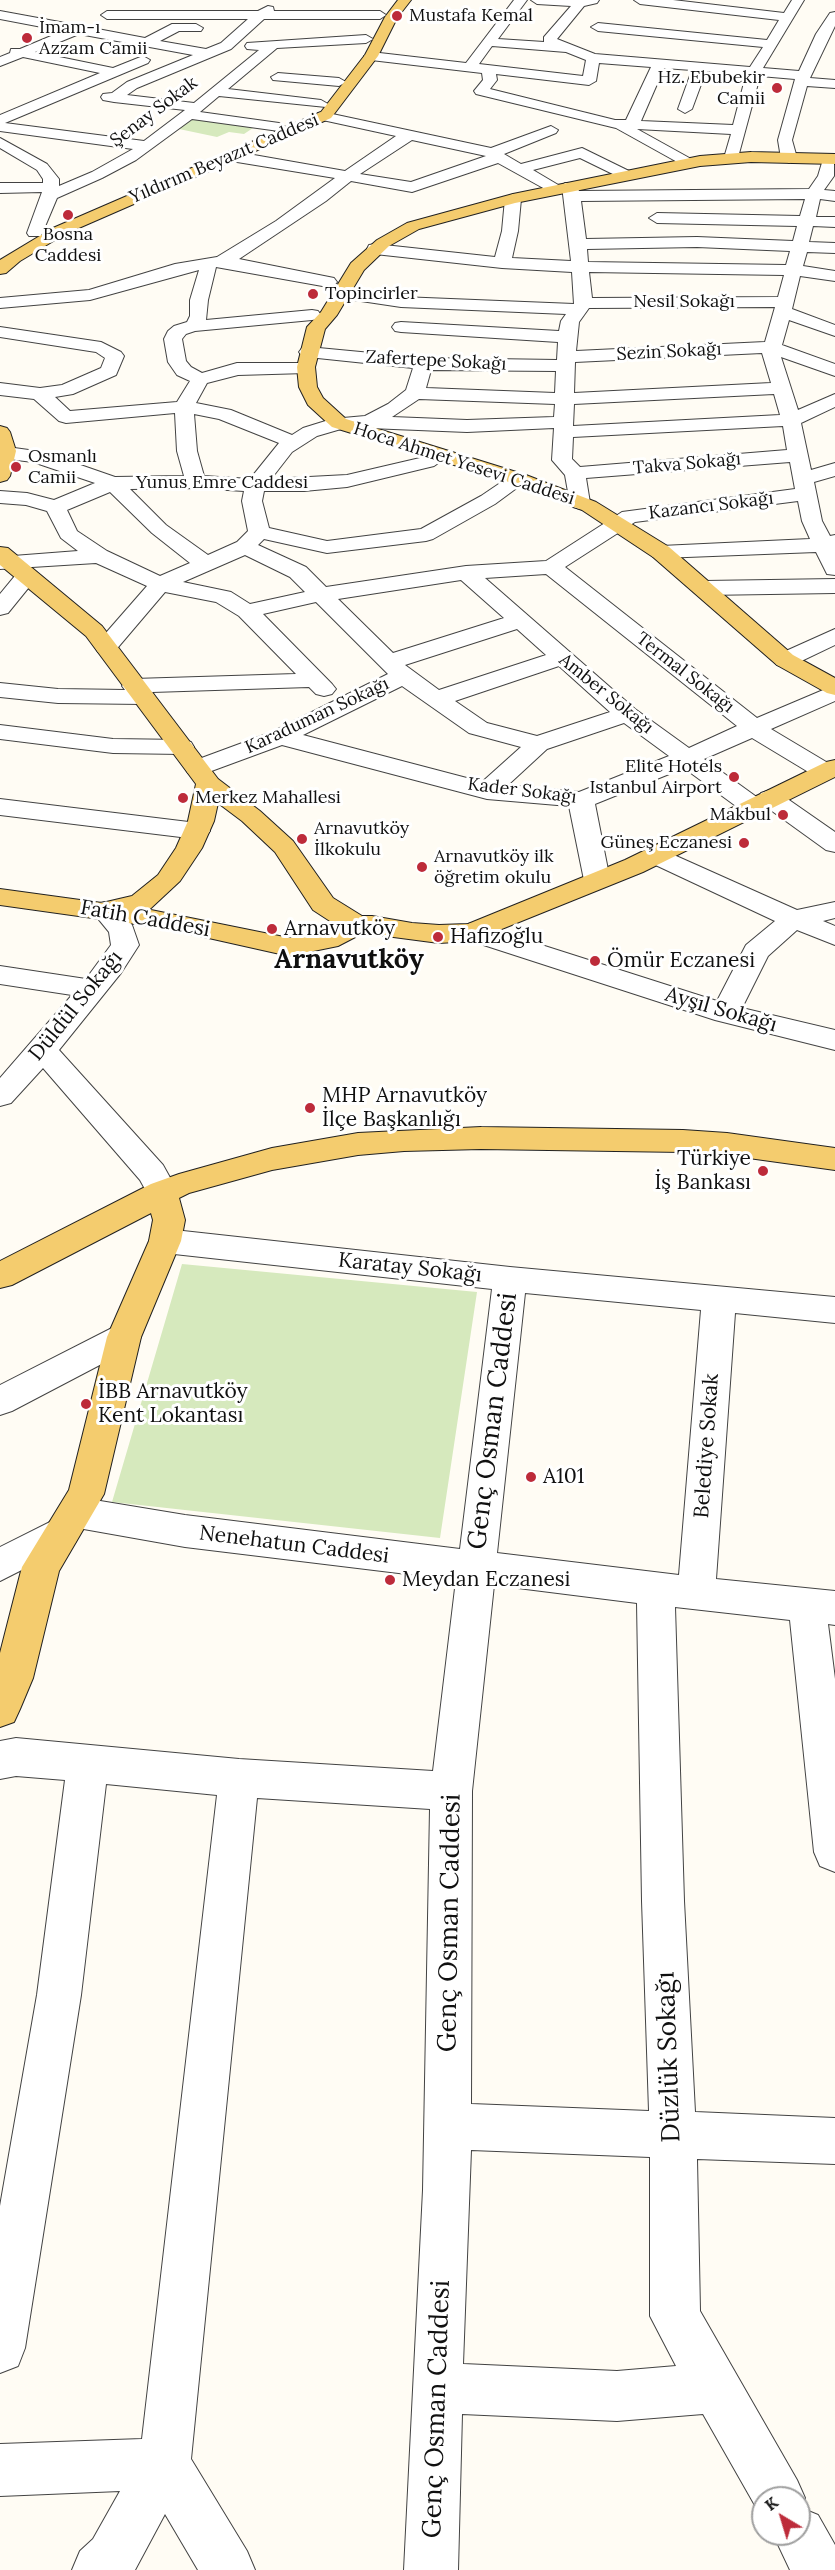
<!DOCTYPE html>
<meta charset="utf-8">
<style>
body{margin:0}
#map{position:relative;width:835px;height:2570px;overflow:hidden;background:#fffcf4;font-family:Lora,serif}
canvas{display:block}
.north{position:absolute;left:751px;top:2486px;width:60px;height:60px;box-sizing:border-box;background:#fff;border:2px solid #9f9f9f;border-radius:50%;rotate:322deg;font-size:16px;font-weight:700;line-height:24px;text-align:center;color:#101010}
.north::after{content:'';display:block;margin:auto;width:21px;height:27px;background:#bd2b3a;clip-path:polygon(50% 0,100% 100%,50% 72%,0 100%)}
</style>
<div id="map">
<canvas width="835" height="2570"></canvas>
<div class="north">K</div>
</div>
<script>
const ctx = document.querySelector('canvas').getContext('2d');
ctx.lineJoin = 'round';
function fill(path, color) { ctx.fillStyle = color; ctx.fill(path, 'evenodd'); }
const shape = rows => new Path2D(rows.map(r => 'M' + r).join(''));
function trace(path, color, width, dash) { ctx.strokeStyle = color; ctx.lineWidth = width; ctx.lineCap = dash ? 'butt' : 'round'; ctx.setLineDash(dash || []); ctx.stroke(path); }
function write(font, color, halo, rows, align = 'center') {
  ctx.font = font + ' Lora,serif'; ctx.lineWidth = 6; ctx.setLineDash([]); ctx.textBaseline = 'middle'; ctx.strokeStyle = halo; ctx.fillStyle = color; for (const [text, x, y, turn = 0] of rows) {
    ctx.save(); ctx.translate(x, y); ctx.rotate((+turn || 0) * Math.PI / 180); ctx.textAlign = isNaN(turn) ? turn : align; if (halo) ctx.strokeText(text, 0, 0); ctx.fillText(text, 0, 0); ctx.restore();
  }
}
fill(shape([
 [192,118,256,126,244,134,229,132,217,137,179,129],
 [182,1264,477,1292,440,1538,112,1502]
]), '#d6e9bd');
const minor = shape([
 [514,0,527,0,498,39,544,42,544,37,571,6,537,4,531,0,599,0,597,3,584,6,557,39,595,54,750,67,763,47,598,31,591,27,598,23,767,40,779,20,640,4,634,0,673,0,784,13,792,0,804,0,763,68,799,71,816,34,830,13,835,12,835,26,810,78,835,80,835,88,807,86,792,140,797,158,789,163,781,158,778,140,795,79,760,76,737,161,732,163,724,158,731,134,637,129,693,160,696,163,693,166,688,168,616,128,476,94,474,91,483,80,482,73,371,60,364,56,371,52,466,63,514,0],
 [492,46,566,52,586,60,583,76,479,64,492,46],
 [599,63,651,67,626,120,615,120,490,89,497,80,496,74,589,85,596,81,599,63],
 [664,68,692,70,678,109,685,113,692,109,706,71,746,75,733,125,641,121,664,68],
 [268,6,273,7,274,11,380,11,386,15,380,19,264,19,231,49,137,88,127,95,194,103,259,50,247,49,245,46,247,43,366,35,373,39,366,43,277,48,228,89,321,100,328,104,326,107,219,96,200,112,279,123,286,127,279,131,192,119,136,160,102,178,57,198,41,236,29,236,27,233,42,192,0,193,0,183,43,183,43,179,37,170,0,148,0,138,47,164,59,179,59,186,92,172,133,149,0,131,0,115,100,73,23,57,0,66,0,57,10,53,11,49,20,49,63,31,0,19,0,11,76,25,81,24,87,27,145,38,172,24,196,24,203,28,201,31,179,31,160,41,206,49,221,43,248,19,107,19,101,15,107,11,258,11,268,6],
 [79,34,193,55,127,82,112,93,103,94,101,97,103,100,114,102,185,110,144,141,5,123,148,63,150,60,143,56,113,68,35,52,79,34],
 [278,73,339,78,346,82,339,86,273,80,271,77,278,73],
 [323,112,491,148,551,126,558,130,556,133,504,154,521,164,582,148,631,172,634,175,631,178,621,178,580,158,533,170,560,186,562,189,560,192,554,194,498,163,412,192,351,181,326,201,239,259,334,278,337,282,334,286,328,287,216,267,208,300,206,320,312,310,318,311,321,315,318,319,312,320,195,331,186,334,182,339,186,361,191,367,202,373,237,363,313,363,315,367,313,371,306,373,238,375,207,383,196,403,231,410,292,435,303,428,332,419,365,416,388,404,406,390,413,368,308,357,302,356,299,352,302,348,308,347,424,358,557,360,558,342,401,332,395,331,392,327,395,323,401,322,559,331,561,321,566,314,401,307,341,298,335,297,332,293,335,289,341,288,401,297,574,304,572,272,502,268,375,254,367,249,369,245,375,244,495,257,502,231,505,199,513,194,521,199,518,231,512,258,571,261,562,186,565,183,575,183,579,191,809,189,818,176,824,156,834,156,834,176,824,190,835,191,835,201,820,199,816,217,835,217,835,227,813,226,809,242,835,243,835,253,807,252,803,266,835,271,835,281,800,276,792,309,835,325,835,336,789,320,782,345,835,364,835,376,781,357,798,410,835,394,835,407,801,423,811,470,835,463,835,476,814,482,822,521,830,536,835,535,835,575,827,574,816,552,661,558,653,557,650,552,653,547,661,546,810,539,802,521,798,501,635,522,565,567,757,718,835,685,835,701,771,729,833,766,835,769,833,776,824,778,815,776,752,738,704,759,758,798,761,793,770,790,779,793,835,832,835,852,826,850,765,806,762,812,753,815,744,812,684,768,595,804,610,880,606,886,597,888,588,886,584,880,569,806,487,799,282,745,206,773,197,775,188,773,185,768,188,763,272,732,388,674,316,602,263,614,332,684,336,689,332,694,324,696,316,694,309,687,152,692,155,697,151,702,143,704,58,703,0,697,0,683,58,689,125,690,122,686,126,681,134,679,296,674,239,616,216,602,165,592,114,652,106,654,98,652,95,647,98,642,147,586,96,563,0,569,0,557,78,551,61,538,47,511,26,505,0,503,0,491,27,493,54,500,95,483,33,462,0,458,0,446,43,452,115,477,184,476,177,451,175,413,66,423,59,421,34,399,0,395,0,383,40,388,62,385,101,368,105,358,96,352,0,337,0,327,101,342,121,352,124,356,116,375,73,394,55,397,70,411,177,402,190,381,177,375,168,362,164,339,168,331,174,326,187,322,190,316,190,300,199,270,90,300,0,308,0,298,89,290,175,264,217,257,276,221,335,178,231,161,226,159,223,156,226,153,231,151,345,171,396,136,318,119,316,116,318,113,323,112],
 [412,140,486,156,411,182,360,174,412,140],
 [805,199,800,216,657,213,649,218,657,223,797,226,793,241,697,237,586,239,581,201,805,199],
 [697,247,790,251,786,265,588,262,587,249,697,247],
 [589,272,784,275,778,297,592,298,589,272],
 [775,307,765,342,576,351,579,322,589,308,775,307],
 [762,353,771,383,574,393,575,362,762,353],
 [431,370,556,371,555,393,426,388,431,370],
 [774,394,780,415,573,426,574,404,774,394],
 [419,399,555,404,554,417,467,420,392,417,419,399],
 [194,414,219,419,279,443,250,479,204,476,197,451,194,414],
 [783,426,787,450,580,467,572,459,573,437,783,426],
 [369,428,467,432,554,428,552,460,565,475,570,503,573,507,580,509,587,507,590,503,586,478,790,462,795,489,622,512,546,561,466,566,326,587,306,567,258,545,264,539,327,553,426,541,433,539,495,504,529,479,526,475,519,473,512,475,481,496,421,529,327,541,269,528,262,501,264,491,304,491,347,487,434,466,450,455,447,451,440,449,420,458,347,475,271,479,292,452,317,436,341,429,369,428],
 [196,488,244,491,242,501,248,531,237,542,208,555,166,525,130,489,196,488],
 [110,492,152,533,190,563,160,576,107,551,77,531,67,510,110,492],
 [245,555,290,577,305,592,250,604,231,592,183,582,245,555],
 [546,574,737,726,689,748,635,709,485,578,546,574],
 [461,580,504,618,393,653,338,599,461,580],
 [517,629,546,655,439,690,405,665,517,629],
 [559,666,610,712,537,736,487,723,455,701,559,666],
 [402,686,469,733,521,747,482,782,303,735,402,686],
 [624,723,669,756,579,792,508,785,547,749,624,723],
 [27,569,35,571,38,576,8,613,0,615,0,594,19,571,27,569],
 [835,579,835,593,705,595,697,593,694,588,697,583,705,581,835,579],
 [835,629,835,645,793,665,785,667,777,665,773,660,777,655,835,629],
 [0,725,113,739,182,740,191,742,194,747,191,752,182,754,113,753,0,739,0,725],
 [0,799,197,823,206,826,210,831,206,836,197,839,0,815,0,799],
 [656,847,797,910,835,902,835,918,823,921,835,926,835,945,797,930,768,956,742,1008,835,1030,835,1050,715,1020,462,938,458,932,462,926,472,923,482,926,717,1001,746,945,775,921,647,861,643,855,647,849,656,847],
 [105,902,115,904,132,925,139,945,121,973,59,1050,163,1165,178,1192,173,1200,162,1203,151,1200,140,1180,43,1068,11,1103,0,1106,0,1078,72,995,0,984,0,966,86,979,111,945,109,932,91,910,95,904,105,902],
 [165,1229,510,1267,835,1297,835,1323,735,1313,716,1579,835,1591,835,1625,828,1624,835,1679,835,1872,820,1866,814,1852,790,1620,675,1607,684,1901,695,2112,835,2118,835,2164,697,2159,700,2311,797,2480,805,2498,801,2508,818,2515,835,2545,835,2570,790,2570,773,2534,799,2534,799,2498,763,2498,763,2518,761,2516,703,2414,617,2421,462,2414,458,2570,404,2570,423,2190,430,1809,257,1798,191,2459,247,2551,255,2570,198,2570,165,2514,135,2570,72,2570,80,2551,93,2539,120,2491,0,2496,0,2444,142,2439,217,1795,106,1784,81,1995,25,2348,18,2366,0,2373,0,2206,37,1995,65,1780,16,1776,0,1779,0,1741,16,1738,239,1759,433,1771,456,1580,185,1547,78,1528,80,1532,75,1543,0,1581,0,1547,60,1517,58,1512,63,1501,76,1497,185,1515,460,1549,492,1289,165,1253,154,1249,149,1241,154,1233,165,1229],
 [525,1293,701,1310,679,1575,497,1553,525,1293],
 [494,1585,637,1603,642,1901,649,2111,471,2104,472,1791,494,1585],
 [471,2150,650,2157,650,2316,676,2366,617,2371,463,2364,471,2150],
 [124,1324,136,1328,141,1337,136,1346,12,1411,0,1415,0,1385,112,1328,124,1324]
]);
const major = shape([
 [398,0,411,0,397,18,378,56,331,118,65,234,20,261,6,273,0,274,0,260,53,228,321,112,365,55,385,17,398,0],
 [751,152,835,154,835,164,751,162,700,166,515,203,419,229,389,246,364,270,337,315,325,329,315,367,317,387,323,398,346,419,526,475,596,502,669,547,793,655,835,678,835,695,827,693,777,665,653,557,582,510,512,483,332,427,308,405,299,387,297,367,307,327,321,312,351,263,377,240,407,223,513,194,700,156,751,152],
 [0,426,7,428,10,432,16,451,10,476,7,480,0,482,0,426],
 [0,547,8,548,102,626,218,779,260,811,293,841,333,898,362,916,372,916,412,923,439,925,468,924,625,860,826,762,835,760,835,777,643,872,472,941,439,943,363,933,338,946,289,956,164,928,0,905,0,889,102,903,132,896,158,875,176,848,188,821,196,784,86,636,0,565,0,547],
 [218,803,242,821,275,852,313,910,336,925,321,933,289,938,146,909,151,908,180,881,202,848,214,821,218,803],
 [481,1127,683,1130,727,1133,835,1148,835,1170,727,1155,683,1152,481,1149,404,1151,358,1155,272,1170,189,1193,179,1198,185,1220,181,1241,141,1337,104,1494,59,1571,33,1678,20,1709,14,1722,0,1727,0,1653,22,1567,69,1490,107,1337,149,1241,153,1220,151,1213,12,1285,0,1288,0,1261,151,1184,179,1174,272,1148,358,1133,481,1127]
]);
trace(minor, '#434343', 2);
trace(major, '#212121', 2);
fill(minor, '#fff');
fill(major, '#f4cc6e');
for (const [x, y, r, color] of [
 [397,16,6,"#bd2b3a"],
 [27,38,6,"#bd2b3a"],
 [777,88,6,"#bd2b3a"],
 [68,215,6,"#bd2b3a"],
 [313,294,6,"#bd2b3a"],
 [16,467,6,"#bd2b3a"],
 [734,777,6,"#bd2b3a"],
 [183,798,6,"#bd2b3a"],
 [783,815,6,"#bd2b3a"],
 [302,839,6,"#bd2b3a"],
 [744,843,6,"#bd2b3a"],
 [422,867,6,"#bd2b3a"],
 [272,929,6,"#bd2b3a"],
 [438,937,6,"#bd2b3a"],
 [595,961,6,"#bd2b3a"],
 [310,1108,6,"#bd2b3a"],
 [763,1171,6,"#bd2b3a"],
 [86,1404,6,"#bd2b3a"],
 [531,1477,6,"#bd2b3a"],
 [390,1580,6,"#bd2b3a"]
]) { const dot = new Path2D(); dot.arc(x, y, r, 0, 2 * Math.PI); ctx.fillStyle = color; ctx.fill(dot); trace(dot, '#fff', 2); }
write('18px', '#101010', '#fff', [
 ["Mustafa Kemal",409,16],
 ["İmam-ı",39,28],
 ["Azzam Camii",39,49],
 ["Hz. Ebubekir",765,78,"right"],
 ["Camii",765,99,"right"],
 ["Bosna",68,235,"center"],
 ["Caddesi",68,256,"center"],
 ["Topincirler",325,294],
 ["Osmanlı",28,457],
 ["Camii",28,478],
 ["Elite Hotels",722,767,"right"],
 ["Istanbul Airport",722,788,"right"],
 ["Merkez Mahallesi",195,798],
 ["Makbul",771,815,"right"],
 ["Arnavutköy",314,829],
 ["İlkokulu",314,850],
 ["Güneş Eczanesi",732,843,"right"],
 ["Arnavutköy ilk",434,857],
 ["öğretim okulu",434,878]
], 'left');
write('18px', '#101010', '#fff', [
 ["Şenay Sokak",154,112,-37],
 ["Yıldırım Beyazıt Caddesi",224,159,-23],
 ["Nesil Sokağı",684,302],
 ["Sezin Sokağı",669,352,-3],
 ["Zafertepe Sokağı",436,361,3],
 ["Hoca Ahmet Yesevi Caddesi",464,464,18],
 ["Takva Sokağı",687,464,-5],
 ["Yunus Emre Caddesi",222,483],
 ["Kazancı Sokağı",711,506,-7],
 ["Termal Sokağı",685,673,38],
 ["Amber Sokağı",606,694,39],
 ["Karaduman Sokağı",317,716,-25],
 ["Kader Sokağı",522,791,7]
]);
write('21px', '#101010', '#fff', [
 ["Fatih Caddesi",145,919,10],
 ["Düldül Sokağı",76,1006,-51],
 ["Ayşıl Sokağı",721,1010,16],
 ["Karatay Sokağı",410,1268,6],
 ["Belediye Sokak",707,1446,-86],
 ["Nenehatun Caddesi",294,1545,7]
]);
write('21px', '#101010', '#fff', [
 ["Arnavutköy",284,929],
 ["Hafizoğlu",450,937],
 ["Ömür Eczanesi",607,961],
 ["MHP Arnavutköy",322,1096],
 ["İlçe Başkanlığı",322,1120],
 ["Türkiye",751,1159,"right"],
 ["İş Bankası",751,1183,"right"],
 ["İBB Arnavutköy",98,1392],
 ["Kent Lokantası",98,1416],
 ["A101",543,1477],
 ["Meydan Eczanesi",402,1580]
], 'left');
write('26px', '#101010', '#fff', [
 ["Genç Osman Caddesi",493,1421,-83],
 ["Genç Osman Caddesi",450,1923,-89],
 ["Düzlük Sokağı",669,2057,-92],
 ["Genç Osman Caddesi",437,2409,-88]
]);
write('bold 27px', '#101010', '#fff', [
 ["Arnavutköy",349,960]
]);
</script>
